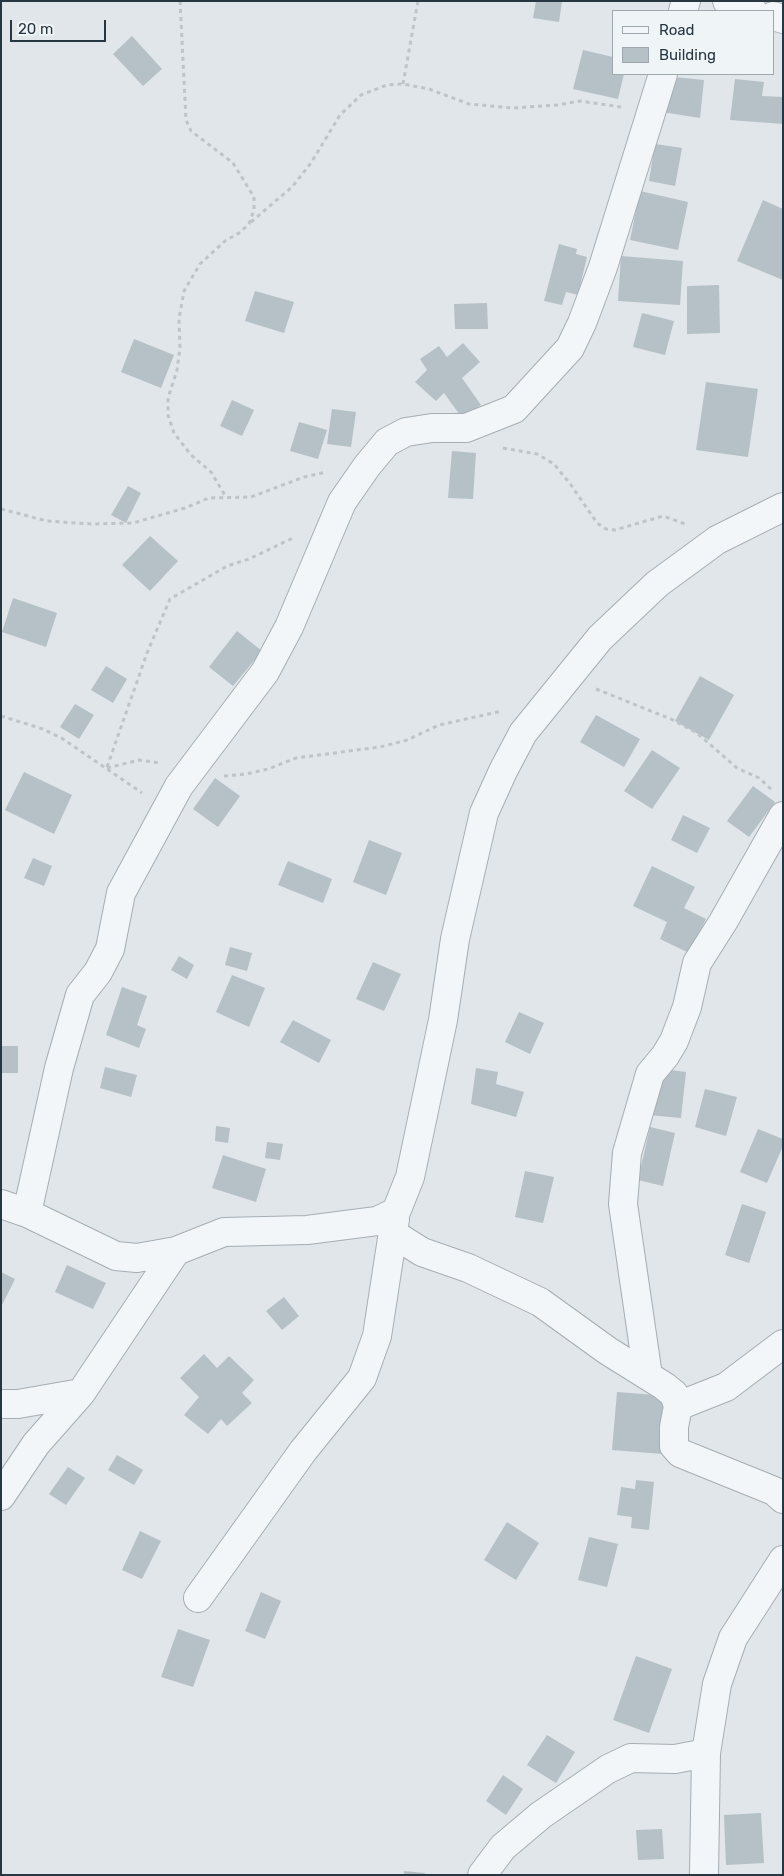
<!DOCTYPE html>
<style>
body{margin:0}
#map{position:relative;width:784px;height:1876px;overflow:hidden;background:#e0e6ea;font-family:Rubik,sans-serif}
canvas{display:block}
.frame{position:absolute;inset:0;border:2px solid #273742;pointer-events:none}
.legend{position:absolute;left:612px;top:10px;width:162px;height:65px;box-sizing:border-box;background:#eff4f7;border:1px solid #9fa8af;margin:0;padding:6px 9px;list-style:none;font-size:15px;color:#273742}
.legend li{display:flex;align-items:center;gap:10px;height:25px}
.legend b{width:25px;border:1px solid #9fa8af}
.scale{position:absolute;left:10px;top:20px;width:96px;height:22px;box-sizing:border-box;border:2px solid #273742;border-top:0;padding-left:6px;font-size:15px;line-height:18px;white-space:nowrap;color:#273742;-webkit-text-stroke:4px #eff4f7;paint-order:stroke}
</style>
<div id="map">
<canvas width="784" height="1876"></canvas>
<div class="frame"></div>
<ul class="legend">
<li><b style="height:6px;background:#f3f6f8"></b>Road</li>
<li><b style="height:14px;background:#b6c0c7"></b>Building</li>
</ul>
<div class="scale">20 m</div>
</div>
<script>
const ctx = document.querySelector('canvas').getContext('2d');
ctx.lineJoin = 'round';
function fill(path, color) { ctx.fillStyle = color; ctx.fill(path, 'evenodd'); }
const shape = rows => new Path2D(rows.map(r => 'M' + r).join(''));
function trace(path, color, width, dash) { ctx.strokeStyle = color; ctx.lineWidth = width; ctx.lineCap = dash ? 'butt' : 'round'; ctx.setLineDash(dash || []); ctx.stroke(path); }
fill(shape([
 [536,1,562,1,559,22,533,18],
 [132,36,162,69,143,86,113,54],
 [583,50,613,57,613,74,624,74,618,99,573,89],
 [674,77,704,80,700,118,662,112,664,93,673,93],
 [735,79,764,82,762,96,783,97,783,124,730,120],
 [655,144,682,148,675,186,649,181],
 [640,191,688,202,678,250,630,240],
 [763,200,783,209,783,280,737,261],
 [559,244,577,249,576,254,587,257,578,295,566,292,562,305,544,301],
 [621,256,683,261,680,305,618,301],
 [719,285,720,333,687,334,687,286],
 [255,291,294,302,284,333,245,321],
 [487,303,488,329,455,329,454,304],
 [642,313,674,321,665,355,633,347],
 [134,339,174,355,161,388,121,372],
 [463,343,480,362,462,378,481,405,462,418,444,393,436,401,415,382,427,370,420,359,439,346,447,357],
 [706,382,758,389,748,457,696,450],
 [232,400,254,410,242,436,220,426],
 [332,409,356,412,351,447,327,444],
 [299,422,327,430,318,459,290,451],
 [452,451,476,453,473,499,448,498],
 [128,486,141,493,126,523,111,515],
 [150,536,178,561,150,591,122,565],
 [13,598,57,613,46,647,2,632],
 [237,631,262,651,233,686,209,667],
 [106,666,127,679,113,703,91,690],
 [700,676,734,695,709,740,675,721],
 [75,704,94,715,79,739,60,727],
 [596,715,640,739,624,767,580,742],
 [652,750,680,768,652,809,624,791],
 [24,772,72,795,54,834,5,810],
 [215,778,240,796,218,827,193,809],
 [753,786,775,802,749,837,727,821],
 [683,815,710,828,697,853,671,840],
 [369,840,402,853,386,895,353,882],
 [33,858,52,866,44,886,24,878],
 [288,861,332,879,323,903,278,885],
 [652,866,695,887,684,908,706,919,689,953,660,939,667,922,633,906],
 [230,947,252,953,247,971,225,965],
 [179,956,194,965,187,979,171,970],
 [373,962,401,974,384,1011,356,999],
 [232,975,265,988,249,1027,216,1012],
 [122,987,147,996,137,1025,146,1029,139,1048,106,1035],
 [519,1012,544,1023,530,1054,505,1042],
 [293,1020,331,1040,319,1063,280,1042],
 [1,1046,18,1046,18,1073,1,1073],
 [105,1067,137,1075,131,1097,100,1088],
 [476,1068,498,1072,496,1084,524,1092,516,1117,471,1104],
 [655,1068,686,1072,681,1118,649,1115],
 [705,1089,737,1097,726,1136,695,1127],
 [216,1126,230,1128,228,1143,215,1141],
 [650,1127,675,1133,663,1186,638,1180],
 [758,1129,783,1139,783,1146,767,1183,740,1172],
 [267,1142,283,1144,280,1160,265,1158],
 [223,1155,266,1169,256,1202,212,1188],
 [525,1171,554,1177,543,1223,515,1217],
 [742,1204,766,1212,749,1263,725,1255],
 [67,1265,106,1283,93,1309,55,1292],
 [1,1272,15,1279,1,1307],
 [284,1297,299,1316,282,1330,266,1311],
 [204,1354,217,1368,229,1356,254,1380,242,1393,252,1403,227,1426,221,1419,208,1434,184,1415,199,1397,180,1378],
 [617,1392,668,1396,663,1454,612,1450],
 [117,1455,143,1470,134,1485,108,1470],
 [68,1467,85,1478,66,1505,49,1494],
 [636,1480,654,1482,649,1530,631,1528,632,1517,617,1515,621,1487,635,1489],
 [507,1522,539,1543,516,1580,484,1560],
 [140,1531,161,1541,142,1579,122,1570],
 [589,1537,618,1544,607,1587,578,1580],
 [261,1592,281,1601,265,1639,245,1631],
 [178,1629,210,1640,193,1687,161,1677],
 [636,1656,672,1669,649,1733,613,1720],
 [547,1735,575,1752,556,1783,527,1765],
 [503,1775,523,1789,506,1815,486,1801],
 [761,1813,764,1863,726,1865,724,1815],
 [662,1829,664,1859,638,1860,636,1830],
 [404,1871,425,1873,424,1875,404,1875]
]), '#b6c0c7');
const street = shape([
 [727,1,753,11],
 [683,11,686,1],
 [773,16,783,19],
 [1,1204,27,1213,116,1256,137,1258,176,1251],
 [27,1213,59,1068,80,995,98,972,110,949,121,893,179,786,265,672,289,627,342,502,367,466,387,442,406,432,432,428,466,428,514,409,570,348,582,323,603,267,663,74],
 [392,1233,422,1252,468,1268,540,1302,608,1351,664,1386,674,1394,678,1406,674,1427,674,1446,680,1453,774,1491,783,1499],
 [648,1376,623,1204,627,1153,650,1074,665,1056,674,1041,687,1007,697,963,723,922,783,816],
 [1,1404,18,1404,81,1393,176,1251,224,1232,307,1230,377,1221,396,1212,410,1177,443,1020,455,939,484,813,503,771,523,733,600,638,657,584,717,540,783,507],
 [678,1406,726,1387,783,1344],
 [1,1496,36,1444,81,1393],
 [198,1598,303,1451,362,1378,377,1336,395,1219],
 [482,1875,503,1847,541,1815,608,1769,631,1758,675,1759,706,1753],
 [704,1875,706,1753,717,1684,733,1638,783,1560]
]);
trace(street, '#a5aeb4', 30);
trace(shape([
 [180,1,186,120,191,131,233,163,254,197,254,210,249,224,239,233,225,241,200,264,184,291,179,319,180,348,177,370,168,398,168,415,174,433,191,455,211,472,226,497],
 [403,84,418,1],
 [251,222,292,187,311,163,340,115,361,95,387,85,403,84,429,89,469,104,513,108,557,105,580,101,621,107],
 [503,448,537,454,554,464,571,485,597,523,606,529,615,530,663,516,688,525],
 [1,509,47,521,91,524,133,523,185,508,209,498,251,497,304,477,326,472],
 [596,689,671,719,697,733,737,768,759,778,771,789],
 [1,716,43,729,63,739,142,793],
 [107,767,147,653,170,599,227,566,249,559,293,538],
 [107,768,139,760,160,763],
 [224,776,246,774,268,769,296,758,380,747,407,740,439,725,502,711]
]), '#bec4c9', 3, [4, 4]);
trace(street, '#f3f6f8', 28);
</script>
